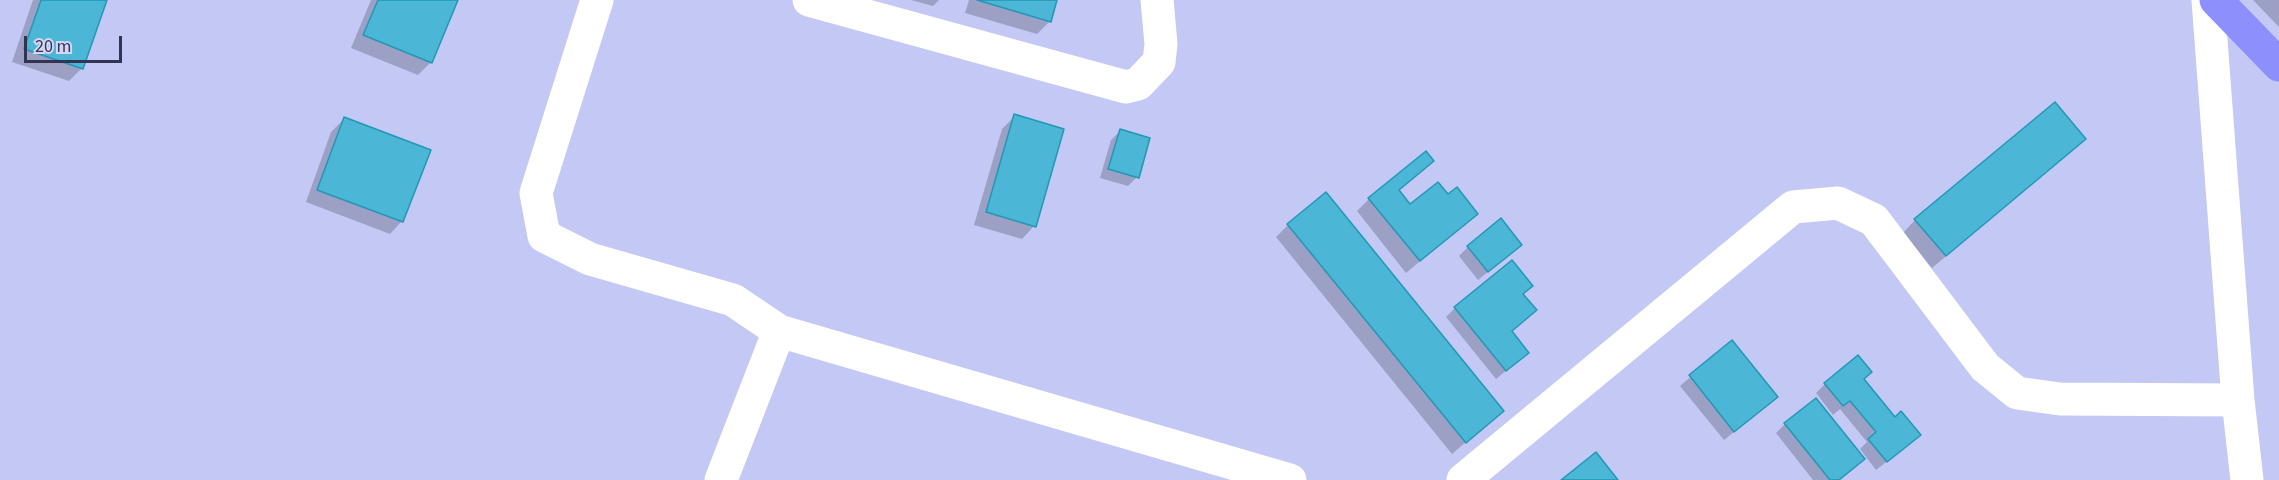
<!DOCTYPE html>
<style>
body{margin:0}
#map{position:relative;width:2279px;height:480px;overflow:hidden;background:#c3c8f5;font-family:"Source Sans 3",sans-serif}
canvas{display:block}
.scale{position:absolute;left:24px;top:36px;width:98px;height:27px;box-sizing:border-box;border:3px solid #333453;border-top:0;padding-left:8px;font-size:18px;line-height:21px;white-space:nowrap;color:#333453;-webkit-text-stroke:4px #d3d6f5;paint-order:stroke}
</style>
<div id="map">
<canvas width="2279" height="480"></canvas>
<div class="scale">20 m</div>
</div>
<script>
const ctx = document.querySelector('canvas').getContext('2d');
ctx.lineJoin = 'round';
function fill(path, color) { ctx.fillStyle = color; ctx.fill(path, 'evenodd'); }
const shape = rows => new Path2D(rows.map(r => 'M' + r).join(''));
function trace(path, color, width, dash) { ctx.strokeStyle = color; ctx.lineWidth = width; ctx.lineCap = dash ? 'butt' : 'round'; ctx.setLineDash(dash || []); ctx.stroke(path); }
fill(shape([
 [33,0,105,0,82,68,69,81,12,62],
 [371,0,457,0,431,62,418,75,351,48],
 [911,0,939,0,933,6],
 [969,0,1056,0,1050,21,1037,34,965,13],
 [2253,0,2279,0,2279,27],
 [1015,116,1034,226,1022,239,974,225,1002,129],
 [344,119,402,221,390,234,306,202,331,132],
 [1120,131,1137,177,1128,186,1100,178,1111,140],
 [2071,151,1932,268,1903,233,1915,220],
 [1432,161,1398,191,1410,206,1448,196,1476,214,1406,273,1357,211,1369,199],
 [1288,225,1502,411,1452,454,1276,237],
 [1520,245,1478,280,1459,256,1468,247],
 [1522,295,1535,310,1510,332,1527,353,1496,379,1446,317,1455,308],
 [1732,342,1766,406,1724,440,1680,386],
 [1862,379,1895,419,1909,444,1876,470,1860,449,1867,442,1840,409,1833,415,1816,393,1825,384],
 [1785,424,1863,459,1840,480,1813,480,1776,433]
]), '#0003');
const building = shape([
 [41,0,107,0,83,69,24,49,41,0],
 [378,0,458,0,432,63,363,35,378,0],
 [977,0,1057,0,1051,22,977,0],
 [2055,102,2086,139,1946,256,1914,219,2055,102],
 [1014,114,1064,129,1036,227,986,212,1014,114],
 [344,117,431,150,403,222,317,190,344,117],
 [1120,129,1150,138,1139,178,1108,169,1120,129],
 [1426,151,1434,161,1399,190,1410,204,1438,182,1448,194,1457,187,1478,214,1420,261,1368,198,1426,151],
 [1326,192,1504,411,1466,443,1287,224,1326,192],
 [1501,218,1522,245,1488,272,1467,246,1501,218],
 [1512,260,1533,286,1523,294,1537,310,1512,331,1529,353,1506,371,1454,307,1512,260],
 [1732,340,1778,397,1734,432,1689,375,1732,340],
 [1858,355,1872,372,1864,379,1895,417,1901,411,1921,435,1887,462,1868,439,1876,432,1850,401,1843,406,1824,383,1858,355],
 [1816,398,1865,459,1839,480,1830,480,1784,423,1816,398],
 [1596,452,1618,480,1561,480,1596,452]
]);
fill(building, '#4bb6d5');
trace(building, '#2397b5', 1.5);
trace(shape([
 [597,0,536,193,544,236,590,259,733,300,779,331,1290,480],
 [809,0,1126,87,1138,84,1159,62,1161,44,1157,0],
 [2208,0,2238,400,2247,480],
 [721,480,779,331],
 [1463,480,1793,207,1838,203,1874,220,1985,367,2017,393,2060,399,2238,400]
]), '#fff', 33);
trace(shape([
 [2216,0,2279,65]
]), '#8d8ffd', 33);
</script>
